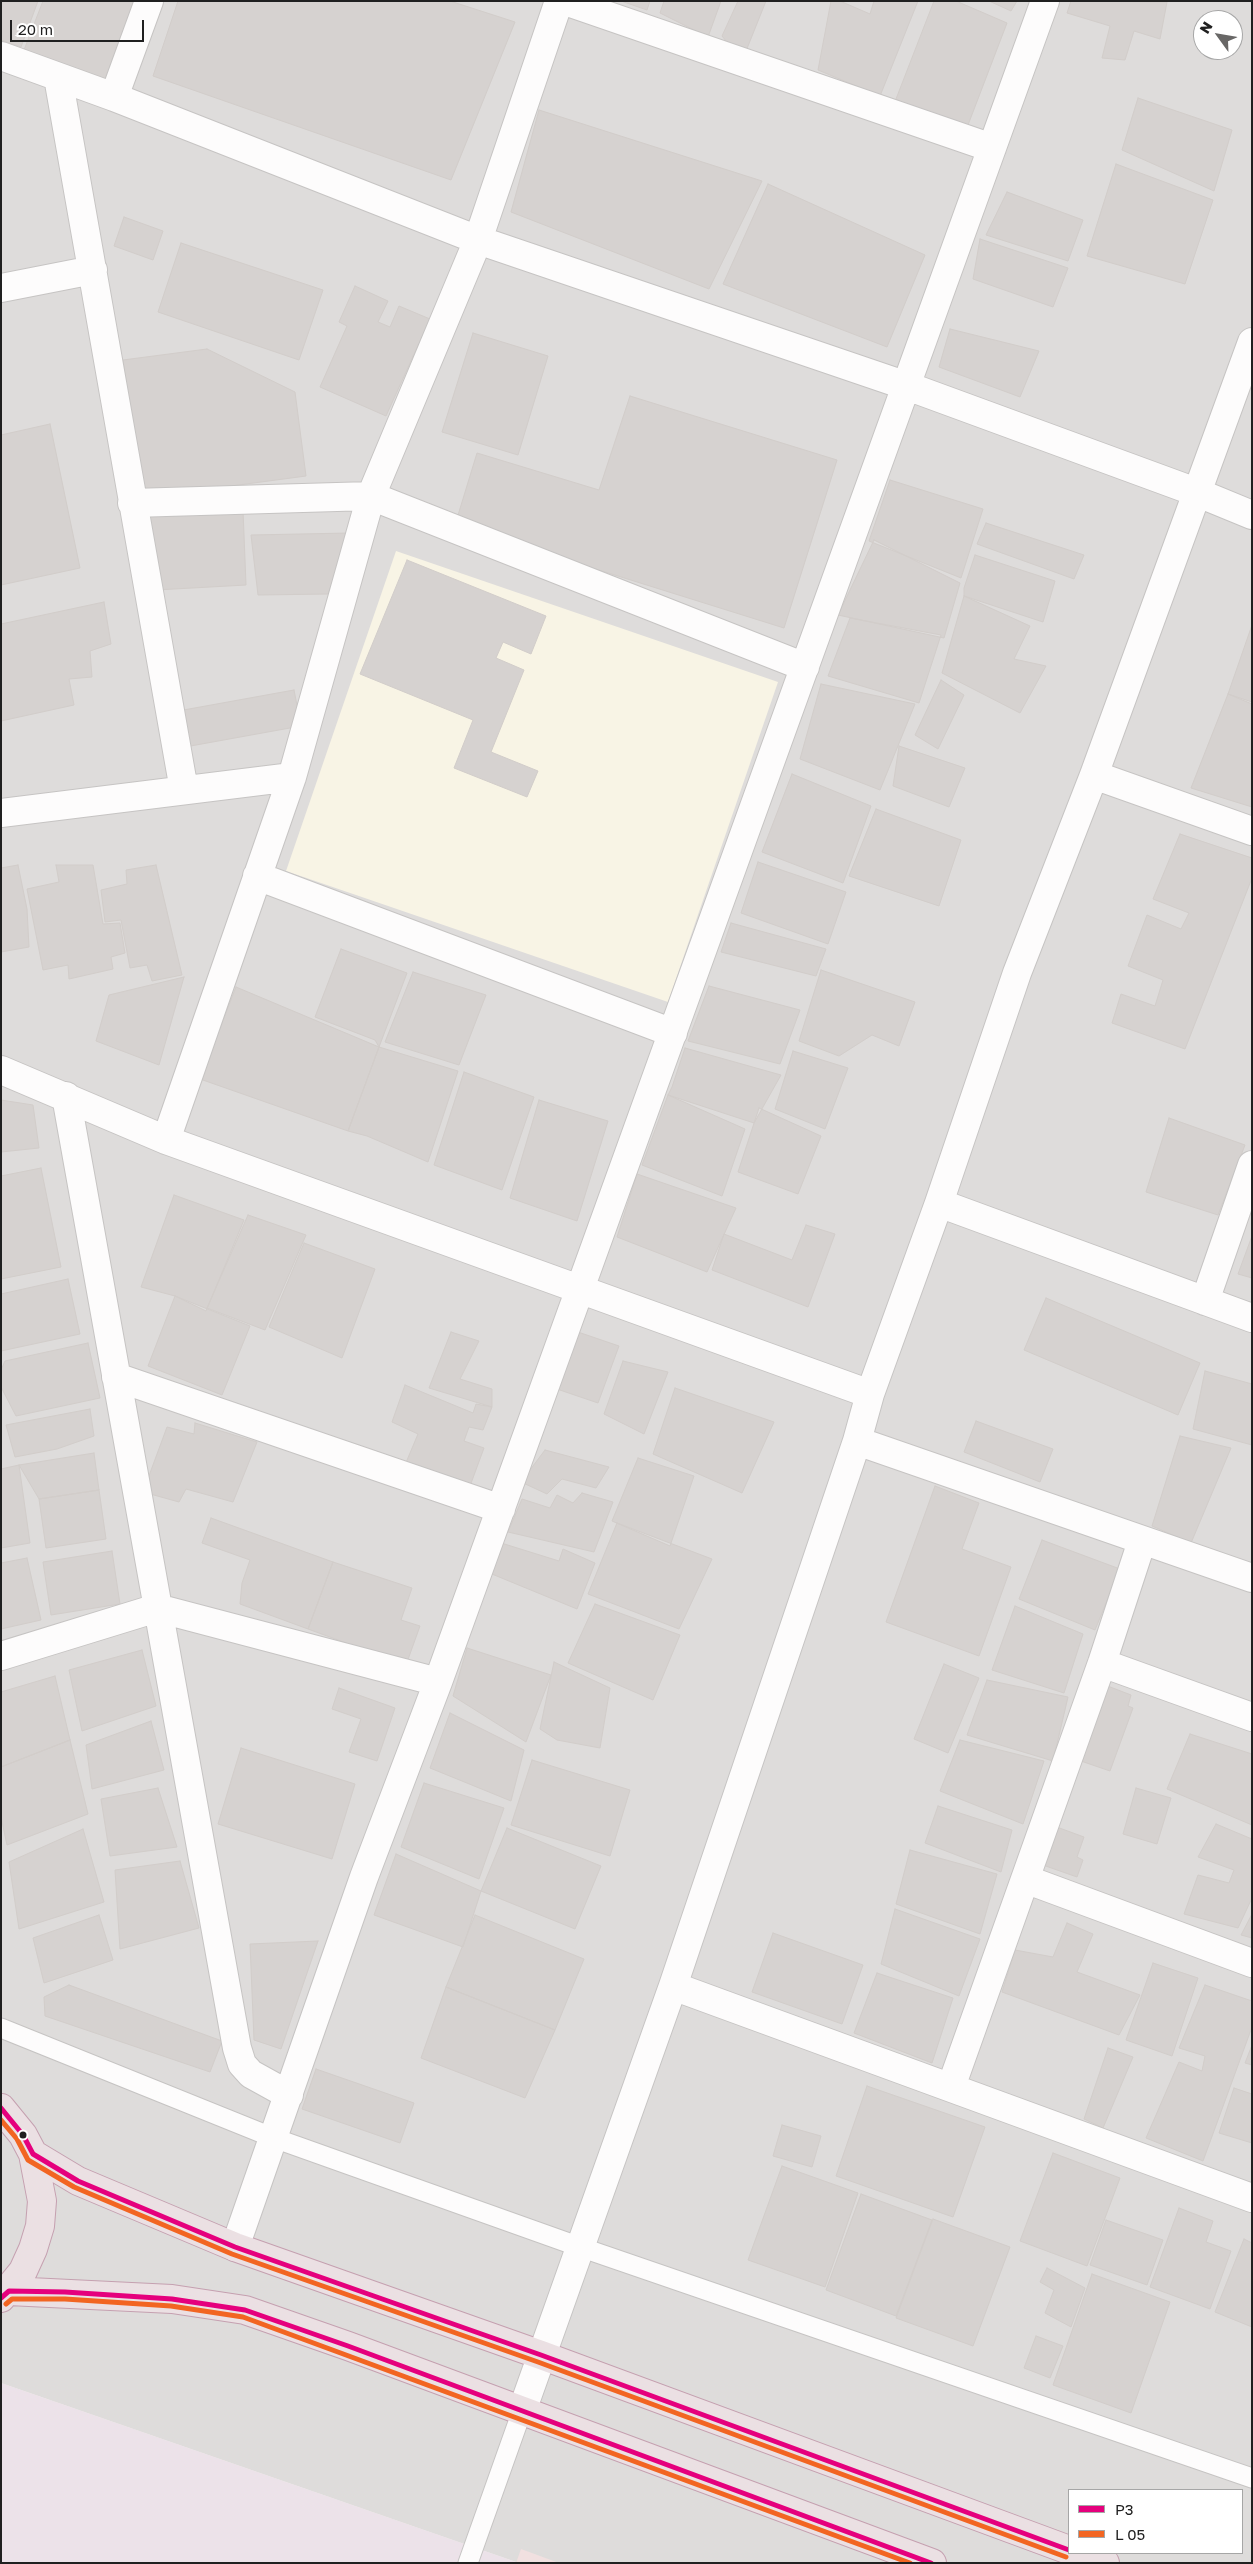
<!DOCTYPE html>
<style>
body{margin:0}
#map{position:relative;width:1253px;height:2564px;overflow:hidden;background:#efece9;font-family:"Golos Text",sans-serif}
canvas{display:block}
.frame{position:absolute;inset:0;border:2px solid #202020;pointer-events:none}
.legend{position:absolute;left:1068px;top:2489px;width:175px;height:65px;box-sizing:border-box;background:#fff;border:1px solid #a6a6a6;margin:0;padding:6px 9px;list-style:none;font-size:15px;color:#202020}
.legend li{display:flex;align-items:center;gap:10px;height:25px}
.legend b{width:25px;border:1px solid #a6a6a6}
.north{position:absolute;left:1193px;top:10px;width:50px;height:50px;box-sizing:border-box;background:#fff;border:1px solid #a6a6a6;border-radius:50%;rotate:302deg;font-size:14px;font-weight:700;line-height:20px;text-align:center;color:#202020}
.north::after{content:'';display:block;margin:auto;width:18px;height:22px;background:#686766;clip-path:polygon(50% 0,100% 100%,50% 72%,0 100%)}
.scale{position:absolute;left:10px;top:20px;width:134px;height:22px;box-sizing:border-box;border:2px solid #202020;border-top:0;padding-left:6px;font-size:15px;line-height:18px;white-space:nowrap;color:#202020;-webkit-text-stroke:4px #fff;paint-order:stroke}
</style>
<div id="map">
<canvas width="1253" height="2564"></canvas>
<div class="frame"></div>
<ul class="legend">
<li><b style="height:6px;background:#e5007d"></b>P3</li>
<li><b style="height:6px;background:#f26522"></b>L 05</li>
</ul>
<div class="north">N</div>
<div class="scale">20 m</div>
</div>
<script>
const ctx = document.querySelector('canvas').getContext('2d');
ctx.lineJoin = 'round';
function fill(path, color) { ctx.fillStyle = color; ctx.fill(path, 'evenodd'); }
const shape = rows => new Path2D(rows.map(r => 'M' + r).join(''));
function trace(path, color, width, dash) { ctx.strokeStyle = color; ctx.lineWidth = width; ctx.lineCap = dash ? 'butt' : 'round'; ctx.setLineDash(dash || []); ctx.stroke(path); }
fill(shape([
 [1,1,1252,1,1252,2563,519,2563,1,2383],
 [1203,20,1233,20,1233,50,1203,50],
 [1069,2490,1242,2490,1242,2553,1069,2553]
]), '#dedcdb');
fill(shape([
 [521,2549,559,2563,516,2563]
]), '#f1e0e0');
fill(shape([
 [1,2383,519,2563,1,2563]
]), '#ece2e9');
fill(shape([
 [396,551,778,682,668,1002,286,871]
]), '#f8f4e5');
const building = shape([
 [1,1,38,1,21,47,1,40,1,1],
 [43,1,139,1,106,83,24,50,43,1],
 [178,1,450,1,515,22,451,180,153,76,178,1],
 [621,1,650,1,647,10,621,1],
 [664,1,721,1,708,37,660,13,664,1],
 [738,1,766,1,742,61,722,36,738,1],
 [831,1,840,1,870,14,874,1,918,1,880,96,818,70,831,1],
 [934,1,956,1,1007,23,963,138,896,99,934,1],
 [989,1,1017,1,1011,11,989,1],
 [1071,1,1167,2,1160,39,1134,31,1125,60,1102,58,1110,26,1067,13,1071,1],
 [1138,98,1232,130,1214,191,1122,150,1138,98],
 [539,110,762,181,709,289,511,212,539,110],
 [1116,164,1213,200,1185,284,1087,256,1116,164],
 [768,184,925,255,887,347,723,284,768,184],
 [1007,192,1083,220,1068,261,986,235,1007,192],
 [124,217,163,231,153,260,114,246,124,217],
 [980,239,1068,268,1053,307,973,279,980,239],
 [181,243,323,290,299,360,158,312,181,243],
 [355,286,388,301,378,322,390,327,399,306,430,319,386,416,320,387,347,326,339,322,355,286],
 [950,329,1039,351,1020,397,939,367,950,329],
 [473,333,548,356,518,455,442,432,473,333],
 [207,349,295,392,306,476,141,498,123,360,207,349],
 [630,396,837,460,784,628,455,525,477,453,599,490,630,396],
 [50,424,80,568,1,585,1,435,50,424],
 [890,480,983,509,961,578,869,541,890,480],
 [243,510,246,585,156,590,143,515,243,510],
 [986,523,1084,555,1074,579,977,544,986,523],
 [350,533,328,594,258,595,251,535,350,533],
 [874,540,960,583,944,638,838,615,874,540],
 [975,555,1055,581,1043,622,964,596,964,588,975,555],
 [407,560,546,616,531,654,503,642,496,658,524,670,491,752,538,771,527,797,454,768,473,720,360,674,407,560],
 [964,596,1030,626,1014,659,1046,666,1020,713,942,673,964,596],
 [104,602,111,644,90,651,92,677,69,679,74,705,1,721,1,624,104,602],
 [850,618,941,635,919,703,828,676,850,618],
 [1252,625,1252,702,1228,694,1252,625],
 [941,680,964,695,938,749,915,735,941,680],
 [821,684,915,704,880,790,800,759,821,684],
 [294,690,301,726,185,747,178,711,294,690],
 [1228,694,1252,704,1252,807,1191,788,1228,694],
 [899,746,965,768,949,807,893,786,899,746],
 [792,774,871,806,843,883,762,852,792,774],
 [876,809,961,840,939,906,849,876,876,809],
 [1180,834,1252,858,1252,878,1185,1049,1112,1023,1121,994,1155,1006,1163,980,1128,966,1147,915,1181,929,1189,913,1153,899,1180,834],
 [758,862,846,892,828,944,741,913,758,862],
 [18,865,27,909,29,947,1,952,1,868,18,865],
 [56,865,93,865,103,924,120,923,125,953,111,957,113,969,69,979,68,965,43,970,27,889,59,882,56,865],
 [156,865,182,975,152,981,147,965,130,968,121,920,105,922,101,890,127,884,126,870,156,865],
 [731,923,826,949,816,976,721,952,731,923],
 [341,949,407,973,379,1047,375,1040,315,1017,341,949],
 [821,970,915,1002,899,1046,872,1035,839,1056,799,1041,821,970],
 [413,972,486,995,459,1065,385,1042,413,972],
 [184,977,159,1065,96,1041,109,995,184,977],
 [709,986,800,1010,780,1064,688,1041,709,986],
 [236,987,379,1047,348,1131,200,1079,236,987],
 [379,1047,458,1071,428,1162,367,1136,348,1131,379,1047],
 [685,1048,781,1075,754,1123,668,1095,672,1087,685,1048],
 [793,1051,848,1068,825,1129,775,1109,793,1051],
 [464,1072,534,1097,502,1190,434,1165,464,1072],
 [668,1095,745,1129,722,1196,642,1165,668,1095],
 [1,1100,33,1105,39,1148,1,1152,1,1100],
 [539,1100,608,1121,577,1221,510,1198,539,1100],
 [759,1108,821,1136,798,1194,738,1172,759,1108],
 [1169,1118,1245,1145,1218,1215,1146,1192,1169,1118],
 [41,1168,61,1267,1,1279,1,1176,41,1168],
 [637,1174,736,1208,707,1272,617,1237,637,1174],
 [174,1195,244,1220,206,1311,175,1296,141,1287,174,1195],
 [248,1215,306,1235,265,1330,207,1308,248,1215],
 [806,1225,835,1234,808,1307,712,1270,724,1234,792,1260,806,1225],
 [1252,1236,1252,1278,1238,1274,1252,1236],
 [304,1243,375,1269,342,1358,269,1327,304,1243],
 [68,1279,80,1334,1,1351,1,1294,68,1279],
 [175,1296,250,1326,222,1395,148,1366,175,1296],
 [1046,1298,1200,1363,1178,1415,1024,1350,1046,1298],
 [572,1330,619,1346,598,1403,554,1388,572,1330],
 [451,1332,479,1341,460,1379,492,1389,492,1407,429,1388,451,1332],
 [88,1343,100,1398,16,1416,1,1387,1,1370,5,1361,88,1343],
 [623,1361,668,1372,644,1434,604,1414,623,1361],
 [1205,1371,1252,1384,1252,1445,1193,1429,1205,1371],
 [405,1385,473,1413,476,1404,492,1407,483,1430,469,1427,464,1441,484,1448,470,1486,405,1465,418,1434,392,1422,405,1385],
 [675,1388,774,1422,742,1493,653,1454,675,1388],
 [90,1409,94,1436,57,1449,15,1457,6,1425,90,1409],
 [976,1421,1053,1449,1040,1482,964,1452,976,1421],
 [195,1423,257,1442,233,1502,186,1489,179,1502,143,1492,167,1427,194,1434,195,1423],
 [1180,1436,1231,1448,1191,1543,1152,1526,1180,1436],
 [545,1450,609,1467,596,1488,562,1479,547,1494,521,1482,545,1450],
 [94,1453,99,1490,39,1499,19,1465,94,1453],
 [638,1458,694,1476,670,1546,612,1521,638,1458],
 [19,1465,30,1543,1,1548,1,1469,19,1465],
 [935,1486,979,1503,962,1549,1011,1567,979,1656,886,1622,935,1486],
 [99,1490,106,1539,46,1548,39,1499,99,1490],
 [582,1493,613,1502,594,1552,508,1532,522,1499,550,1508,557,1495,573,1503,582,1493],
 [211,1518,333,1562,308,1629,240,1604,242,1583,250,1560,202,1543,211,1518],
 [617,1523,712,1559,679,1629,588,1594,617,1523],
 [1042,1540,1120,1569,1095,1630,1019,1599,1042,1540],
 [498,1542,559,1561,563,1549,595,1563,577,1609,487,1572,498,1542],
 [112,1551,120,1604,51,1615,43,1562,112,1551],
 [27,1558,41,1620,1,1629,1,1563,27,1558],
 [333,1562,412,1588,401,1620,420,1626,406,1665,308,1629,333,1562],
 [595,1604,680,1635,653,1700,568,1663,595,1604],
 [1015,1606,1083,1634,1064,1693,992,1670,1015,1606],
 [467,1648,551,1675,526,1742,453,1696,467,1648],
 [142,1650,156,1706,82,1731,69,1670,142,1650],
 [554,1662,610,1688,600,1748,557,1740,540,1729,554,1662],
 [944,1664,979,1678,948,1753,914,1739,944,1664],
 [55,1676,70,1740,1,1767,1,1692,55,1676],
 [987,1680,1068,1697,1053,1761,967,1735,987,1680],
 [1105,1685,1131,1695,1128,1706,1133,1708,1110,1771,1078,1760,1105,1685],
 [339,1688,395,1708,377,1761,349,1752,361,1719,332,1709,339,1688],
 [450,1713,524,1750,511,1801,430,1768,450,1713],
 [151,1721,164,1770,92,1789,86,1745,151,1721],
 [1190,1734,1252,1754,1252,1825,1167,1789,1190,1734],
 [70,1740,88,1814,7,1845,1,1817,1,1767,70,1740],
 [960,1740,1044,1761,1023,1824,940,1791,960,1740],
 [241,1748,355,1784,332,1859,218,1824,241,1748],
 [532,1760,630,1790,610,1856,511,1825,532,1760],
 [424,1783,504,1808,479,1879,401,1847,424,1783],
 [158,1788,177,1847,110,1856,101,1799,158,1788],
 [1136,1788,1171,1798,1157,1844,1123,1834,1136,1788],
 [938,1806,1012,1830,1001,1872,925,1843,938,1806],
 [1216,1824,1252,1839,1252,1898,1238,1928,1184,1914,1198,1875,1229,1883,1234,1870,1198,1857,1216,1824],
 [1054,1826,1084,1837,1077,1857,1083,1860,1077,1877,1040,1864,1054,1826],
 [507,1828,601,1866,575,1929,481,1891,507,1828],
 [83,1829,104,1902,19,1929,9,1862,83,1829],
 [910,1850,997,1874,980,1934,896,1904,910,1850],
 [396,1854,481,1891,463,1947,374,1915,396,1854],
 [180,1861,199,1928,120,1949,115,1870,180,1861],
 [895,1909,980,1939,959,1996,881,1964,895,1909],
 [1252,1914,1252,1938,1241,1935,1252,1914],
 [99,1915,113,1960,44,1983,33,1938,99,1915],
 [475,1915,584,1959,555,2030,446,1987,475,1915],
 [1067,1923,1093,1934,1077,1972,1140,1995,1119,2035,1002,1992,1015,1950,1053,1957,1067,1923],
 [773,1933,863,1965,842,2024,752,1992,773,1933],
 [318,1941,281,2049,254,2040,250,1944,318,1941],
 [1153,1963,1198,1978,1172,2056,1126,2040,1153,1963],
 [877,1973,953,1998,932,2063,854,2033,877,1973],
 [69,1985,222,2041,210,2072,45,2016,44,1997,69,1985],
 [1205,1985,1252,2001,1252,2027,1203,2161,1146,2138,1179,2062,1202,2071,1205,2056,1179,2048,1205,1985],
 [446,1987,555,2030,525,2098,421,2058,446,1987],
 [1252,2045,1252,2065,1245,2063,1252,2045],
 [1108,2048,1133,2057,1103,2128,1084,2119,1108,2048],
 [316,2069,414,2103,400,2143,302,2109,316,2069],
 [867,2086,985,2127,953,2217,836,2176,867,2086],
 [1234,2088,1252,2094,1252,2143,1219,2133,1234,2088],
 [782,2125,821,2136,812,2167,773,2156,782,2125],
 [1053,2153,1120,2178,1087,2266,1020,2241,1053,2153],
 [782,2166,858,2193,825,2287,748,2260,782,2166],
 [861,2194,932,2220,896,2316,826,2290,861,2194],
 [1179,2208,1213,2221,1206,2242,1231,2251,1210,2309,1150,2287,1179,2208],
 [933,2219,1010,2247,973,2346,896,2318,933,2219],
 [1106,2220,1163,2240,1147,2285,1090,2265,1106,2220],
 [1244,2239,1252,2243,1252,2327,1215,2312,1244,2239],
 [1047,2268,1085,2288,1071,2327,1045,2313,1054,2290,1040,2282,1047,2268],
 [1092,2274,1170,2302,1131,2413,1053,2385,1092,2274],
 [1036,2336,1063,2346,1050,2378,1024,2368,1036,2336]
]);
fill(building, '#d6d2d0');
trace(building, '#d2cdca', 1);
const lane = shape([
 [1,2028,274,2138,580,2247,1252,2478],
 [468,2563,522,2411]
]);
const street = shape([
 [565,1,992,148],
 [1,56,114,97,478,240,907,386,1196,492,1252,515],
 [58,77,184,790],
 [114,97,149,1],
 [1,288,93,270],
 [132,503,371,496,805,667],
 [1094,775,1252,831],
 [1,813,292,777],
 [257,876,673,1033],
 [1,1070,166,1140,870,1394],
 [66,1096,237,2048,242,2064,251,2074,289,2095],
 [166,1140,292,777,371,496,478,240,559,1],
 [939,1203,1252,1318],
 [1205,1301,1252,1165],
 [116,1377,501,1509],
 [857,1441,1252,1578],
 [1,1656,157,1608,438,1682],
 [1102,1663,1252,1717],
 [1025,1879,1252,1963],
 [673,1986,1252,2198],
 [951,2087,1102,1663,1142,1541],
 [235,2247,364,1877,438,1682,1045,1],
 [522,2411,673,1986,857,1441,870,1394,939,1203,1017,973,1094,775,1252,342]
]);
const highway = shape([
 [1,2108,23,2135,33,2154,42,2201,40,2226,33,2249,23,2271,1,2298],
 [33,2154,78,2181,235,2247,541,2355,1069,2550],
 [9,2291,172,2299,245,2310,348,2346,932,2563],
 [1078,2553,1105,2563]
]);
trace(lane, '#c6c4c3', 21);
trace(street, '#c6c4c3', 30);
trace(highway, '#c5a0b0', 30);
trace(lane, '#fdfcfc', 19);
trace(street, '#fdfcfc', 28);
trace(highway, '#ebe0e3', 28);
trace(shape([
 [1,2108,23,2135,33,2154,78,2181,235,2247,541,2355,1069,2550],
 [1,2298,9,2291,65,2292,172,2299,245,2310,348,2346,931,2563]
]), '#e5007d', 5);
trace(shape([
 [1,2120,17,2139,28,2160,74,2187,232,2254,538,2362,1066,2557],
 [6,2304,12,2299,65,2299,171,2306,243,2317,910,2563]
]), '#f26522', 5);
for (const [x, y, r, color] of [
 [23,2135,4.5,"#202020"]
]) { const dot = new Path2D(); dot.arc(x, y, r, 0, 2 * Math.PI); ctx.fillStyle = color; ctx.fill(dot); trace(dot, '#fff', 2); }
</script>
